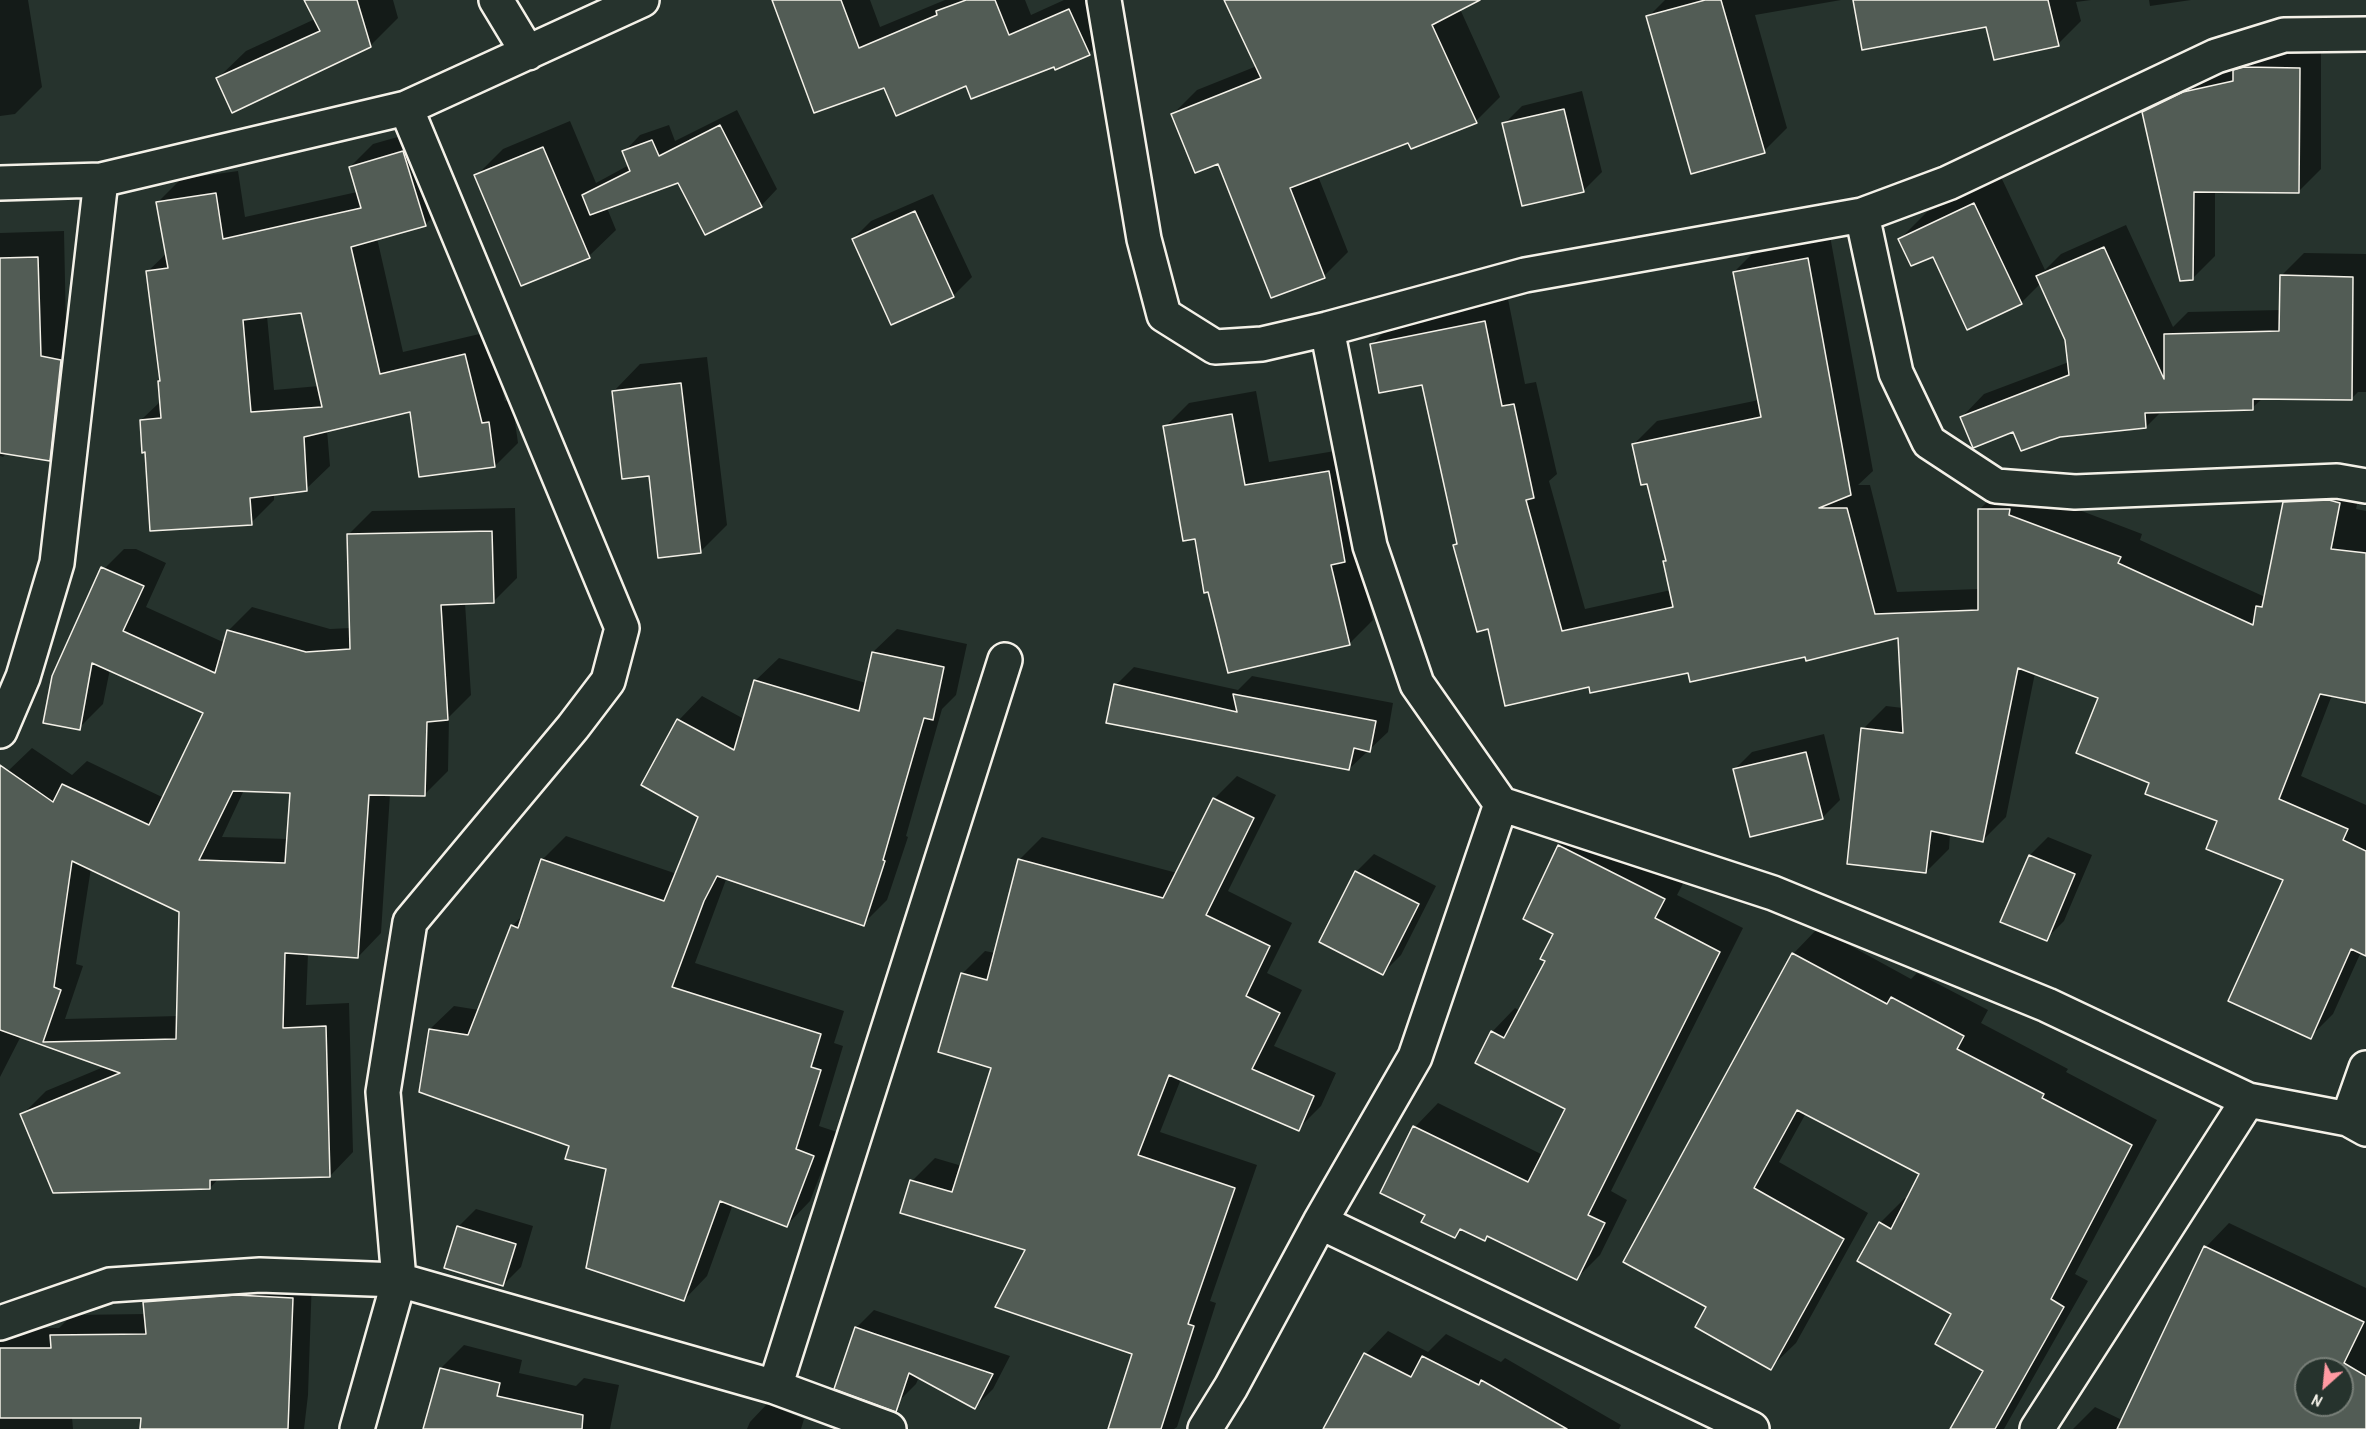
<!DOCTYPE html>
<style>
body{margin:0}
#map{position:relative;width:2366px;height:1429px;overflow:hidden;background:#26332d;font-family:"Patrick Hand",sans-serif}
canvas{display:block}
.north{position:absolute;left:2294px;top:1357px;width:60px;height:60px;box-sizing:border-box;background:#26332d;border:2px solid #787f78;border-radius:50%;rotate:207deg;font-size:16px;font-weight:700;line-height:24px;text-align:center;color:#f4f1e8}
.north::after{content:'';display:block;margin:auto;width:21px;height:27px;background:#ff9aa2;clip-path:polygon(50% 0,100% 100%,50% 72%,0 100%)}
</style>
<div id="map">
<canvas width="2366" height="1429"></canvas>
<div class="north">N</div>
</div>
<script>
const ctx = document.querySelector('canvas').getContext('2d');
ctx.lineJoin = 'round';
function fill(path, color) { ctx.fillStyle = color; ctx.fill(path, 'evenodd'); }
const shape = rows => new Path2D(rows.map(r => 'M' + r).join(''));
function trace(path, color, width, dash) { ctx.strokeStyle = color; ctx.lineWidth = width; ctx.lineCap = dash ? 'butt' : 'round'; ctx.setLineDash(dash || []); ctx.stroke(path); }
fill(shape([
 [0,0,28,0,42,87,15,114,0,116],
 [305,0,393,0,398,18,370,46,218,78,246,51,315,19],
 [774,0,870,0,880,27,945,0,1025,0,1031,15,1064,0,1096,0,1111,32,1089,53,1055,65,967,84,884,86],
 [1226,0,1477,0,1460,9,1500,97,1476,121,1409,141,1318,176,1348,252,1324,276,1173,114,1197,90,1257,66],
 [1665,0,1841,0,1755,15,1787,128,1764,151,1648,17],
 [1855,0,2091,0,2076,2,2081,21,2058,44,1988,26],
 [2149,0,2191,0,2150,6],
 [2321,46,2321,169,2299,191,2215,190,2215,256,2193,278,2144,112,2166,90,2257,49],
 [1582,91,1602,172,1584,190,1523,204,1504,124,1522,106],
 [737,110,777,189,761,206,678,181,607,208,616,230,589,256,476,176,503,149,570,121,596,183,629,165,624,152,640,135,669,125,675,141],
 [426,129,448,202,425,225,377,238,403,352,488,332,505,401,512,400,518,443,495,466,411,410,327,430,330,466,306,489,274,493,274,500,251,523,146,451,141,420,161,401,161,380,147,272,167,253,158,202,181,179,238,171,245,217,357,192,350,167,373,144],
 [302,311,319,386,274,390,267,316],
 [2001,177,2045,270,2061,254,2126,225,2173,327,2188,312,2281,310,2281,276,2304,253,2366,254,2366,392,2358,392,2351,399,2263,398,2252,408,2162,411,2146,427,2014,431,1962,417,1984,394,2069,362,2067,340,2041,283,2021,303,1900,239,1927,212],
 [933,194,972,277,954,295,892,323,853,239,871,221],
 [64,231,66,331,87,334,75,434,49,460,7,453,3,457,0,456,0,233],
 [1830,236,1873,471,1858,485,1870,485,1897,592,1979,589,1980,509,2003,486,2032,492,2142,534,2140,540,2265,597,2285,503,2308,480,2362,480,2356,509,2366,511,2366,702,2332,695,2301,776,2366,805,2366,951,2361,952,2333,1014,2310,1037,2285,879,2219,820,2151,782,2100,697,2035,673,2006,817,1983,840,1950,834,1949,849,1926,872,1863,729,1886,706,1903,708,1900,636,1806,655,1590,685,1489,627,1455,545,1458,542,1424,383,1372,344,1395,321,1508,299,1525,384,1536,382,1557,474,1549,481,1585,609,1671,590,1665,562,1667,559,1648,482,1634,444,1657,421,1759,400,1734,272,1757,249],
 [707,357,727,525,700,552,650,474,614,391,640,364],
 [1256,391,1269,462,1353,448,1357,549,1373,620,1349,644,1165,427,1189,403],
 [515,508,517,578,493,602,465,603,471,695,449,717,448,771,424,795,390,794,381,933,358,957,308,953,306,1005,349,1003,353,1152,330,1176,219,1178,210,1188,22,1115,46,1091,106,1066,21,1036,0,1077,0,784,8,771,32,748,72,775,87,761,164,798,205,712,110,669,103,704,79,728,100,573,124,549,136,549,166,563,146,607,225,643,228,631,252,607,330,629,351,628,348,535,372,511],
 [244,790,291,791,288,839,222,837],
 [91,868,180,911,178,1016,65,1019,83,966,76,964],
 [897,629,967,644,956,695,942,709,906,836,908,837,887,900,863,924,727,877,695,963,844,1011,834,1043,843,1046,819,1126,837,1132,810,1201,787,1225,733,1204,707,1276,684,1300,588,1267,608,1168,571,1145,430,1029,454,1006,479,1010,512,926,524,914,542,860,566,836,677,874,700,816,643,784,679,720,702,696,744,719,755,681,779,658,866,683,873,652],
 [1134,667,1238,690,1252,676,1393,703,1388,732,1349,769,1116,685],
 [1824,734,1840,800,1822,818,1734,770,1752,752],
 [1237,776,1276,795,1228,891,1292,923,1267,973,1302,990,1274,1046,1336,1073,1321,1106,1298,1129,1181,1079,1160,1132,1257,1165,1210,1301,1216,1303,1177,1427,1174,1429,1110,1429,1133,1353,1027,1249,912,1181,935,1158,962,1166,993,1067,962,974,985,951,995,953,1019,860,1042,837,1177,873,1214,799],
 [1582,823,1687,876,1677,895,1743,928,1611,1191,1627,1200,1600,1255,1577,1278,1489,1235,1484,1239,1463,1229,1455,1237,1427,1215,1382,1193,1415,1127,1438,1103,1543,1155,1567,1108,1477,1062,1492,1032,1515,1008,1520,1011,1547,961,1555,933,1559,846],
 [2048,837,2092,855,2064,921,2046,939,2002,921,2030,855],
 [1374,854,1436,886,1401,955,1383,973,1356,872],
 [1818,928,1911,979,1917,973,1988,1010,1981,1023,2068,1069,2066,1072,2157,1120,2075,1274,2088,1281,2004,1429,1952,1429,1985,1370,1953,1313,1880,1223,1905,1198,1908,1199,1921,1174,1806,1113,1779,1162,1868,1213,1796,1343,1770,1368,1708,1306,1793,954],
 [476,1209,533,1226,521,1267,503,1285,458,1227],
 [2229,1223,2366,1288,2366,1425,2332,1405,2342,1405,2342,1369,2306,1369,2306,1405,2317,1405,2306,1429,2073,1429,2095,1407,2122,1420,2206,1247],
 [312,1278,308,1395,304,1429,142,1429,143,1416,72,1417,73,1429,0,1429,0,1328,59,1328,72,1315,146,1314,145,1302,165,1282],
 [874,1310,1010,1356,993,1389,975,1407,919,1377,916,1384,898,1402,856,1328],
 [1388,1331,1428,1352,1446,1334,1501,1362,1505,1358,1621,1425,1619,1429,1325,1429,1366,1354],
 [464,1345,522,1360,519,1373,576,1386,584,1378,619,1385,610,1429,425,1429,441,1368],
 [767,1404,804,1419,801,1429,747,1429,750,1422]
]), '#0007');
const building = shape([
 [304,0,357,0,371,47,232,113,216,78,320,31,304,0],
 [772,0,841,0,859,48,937,15,936,11,966,0,995,0,1009,35,1069,9,1090,55,1055,70,1054,67,971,99,966,86,896,116,884,88,814,113,772,0],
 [1224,0,1480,0,1432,25,1477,123,1411,149,1408,143,1290,188,1325,278,1271,298,1218,164,1195,173,1171,114,1261,78,1224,0],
 [1705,0,1721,0,1765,153,1691,174,1646,16,1705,0],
 [1853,0,2048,0,2059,46,1994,60,1986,27,1862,50,1853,0],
 [2244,67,2300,68,2299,193,2194,192,2193,280,2180,281,2142,112,2183,92,2233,81,2233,70,2244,67],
 [1564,109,1584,192,1522,206,1502,123,1564,109],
 [720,125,762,207,705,235,678,183,590,215,582,195,630,171,622,151,652,140,659,156,720,125],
 [543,147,590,258,521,286,474,175,543,147],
 [403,151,426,226,351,247,380,374,465,354,482,423,489,422,495,467,419,477,410,412,304,437,307,491,250,498,252,525,150,531,145,452,142,453,140,420,161,418,158,381,160,381,146,271,168,268,156,202,216,193,223,239,361,208,349,167,403,151],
 [301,313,322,407,251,412,243,320,301,313],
 [1974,203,2022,304,1967,330,1933,257,1911,266,1898,239,1974,203],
 [915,211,954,297,891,325,852,239,915,211],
 [2104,247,2164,379,2164,334,2279,331,2280,275,2353,277,2352,400,2253,399,2253,410,2145,413,2146,428,2060,437,2021,451,2013,432,1973,448,1960,417,2069,375,2065,340,2036,276,2104,247],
 [38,257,41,356,61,360,50,461,0,453,0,258,38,257],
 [1808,258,1851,495,1819,508,1847,508,1875,614,1978,610,1978,509,2010,509,2009,515,2121,557,2118,563,2253,625,2256,606,2262,607,2283,502,2329,500,2340,503,2331,549,2366,553,2366,703,2320,694,2279,799,2348,829,2343,840,2366,851,2366,956,2351,949,2311,1039,2228,1001,2283,880,2206,849,2217,821,2145,794,2149,783,2076,753,2098,698,2018,668,1983,842,1931,831,1926,873,1847,864,1861,728,1903,733,1898,638,1806,661,1805,657,1690,682,1688,673,1590,693,1589,687,1505,706,1488,629,1477,632,1453,545,1457,544,1422,385,1379,393,1370,344,1485,321,1502,406,1514,404,1534,498,1526,500,1562,631,1673,607,1663,561,1666,561,1647,484,1641,485,1632,444,1761,417,1733,272,1808,258],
 [681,383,701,553,658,558,649,476,622,479,612,391,681,383],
 [1232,414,1245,485,1329,471,1345,562,1331,565,1350,645,1228,673,1208,592,1204,593,1195,539,1183,541,1163,426,1232,414],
 [492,531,494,603,441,605,448,720,427,722,425,796,369,795,358,958,285,953,283,1028,326,1026,330,1177,210,1180,210,1189,53,1193,20,1114,120,1073,0,1030,0,765,53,802,62,784,149,825,203,713,92,663,80,730,43,723,52,676,101,567,144,586,123,631,215,673,227,630,306,652,350,649,347,534,492,531],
 [233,791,290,793,285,863,199,860,233,791],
 [72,861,179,912,176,1039,43,1042,61,990,54,987,72,861],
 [872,652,944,667,933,720,924,718,883,860,885,861,864,926,717,876,704,901,672,987,821,1034,811,1067,821,1070,796,1149,814,1156,787,1227,720,1201,684,1301,586,1268,606,1169,565,1159,569,1146,419,1092,429,1029,468,1035,511,925,518,928,541,859,664,901,698,817,641,785,677,719,734,750,754,680,859,711,872,652],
 [1114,684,1237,712,1233,694,1376,721,1370,752,1354,748,1349,770,1106,723,1114,684],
 [1806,752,1823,819,1750,837,1733,769,1806,752],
 [1213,798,1254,818,1206,915,1270,946,1246,996,1280,1013,1252,1069,1314,1096,1299,1131,1169,1075,1138,1155,1235,1188,1188,1324,1194,1326,1161,1429,1108,1429,1132,1354,995,1307,1025,1250,900,1213,910,1180,952,1192,991,1068,938,1052,961,973,987,980,1018,859,1163,898,1213,798],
 [1558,845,1665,899,1655,918,1720,952,1588,1215,1605,1223,1577,1280,1487,1236,1485,1241,1460,1229,1455,1238,1421,1222,1425,1215,1380,1193,1413,1126,1528,1182,1565,1109,1475,1063,1491,1031,1504,1038,1545,961,1540,959,1553,934,1523,919,1558,845],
 [2029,855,2075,874,2047,941,2000,922,2029,855],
 [1355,871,1419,904,1383,975,1319,942,1355,871],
 [1792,953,1887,1004,1891,997,1964,1036,1957,1049,2044,1094,2042,1098,2132,1145,2051,1299,2064,1307,1995,1429,1950,1429,1983,1371,1935,1344,1951,1314,1857,1261,1879,1222,1891,1229,1919,1174,1797,1110,1754,1188,1844,1239,1771,1370,1695,1327,1706,1307,1623,1262,1792,953],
 [457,1226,516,1244,503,1286,444,1268,457,1226],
 [2204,1246,2364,1322,2344,1363,2366,1376,2366,1429,2117,1429,2204,1246],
 [2306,1369,2342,1369,2342,1405,2306,1405,2306,1369],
 [236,1295,293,1298,288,1429,140,1429,141,1418,0,1418,0,1348,51,1348,50,1335,146,1334,143,1302,236,1295],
 [855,1327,872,1333,993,1374,975,1409,909,1373,896,1412,834,1389,855,1327],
 [1364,1353,1411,1377,1422,1356,1479,1385,1481,1380,1567,1429,1323,1429,1364,1353],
 [440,1368,500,1383,497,1396,583,1415,582,1429,423,1429,440,1368]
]);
fill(building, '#525c55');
trace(building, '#f4f1e8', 1.5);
const minor = shape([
 [496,0,528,53],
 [1104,0,1144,239,1164,315,1215,347,1262,344,1327,329,1525,275,1862,215,1948,183,2216,56,2284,35,2366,34],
 [0,183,101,180,406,108,642,0],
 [1862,215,1896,373,1929,442,1996,486,2075,492,2337,481,2366,486],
 [1327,329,1370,546,1417,684,1501,804,1773,893,2047,1005,2248,1100,2348,1119,2366,1129],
 [0,731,23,677,57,563,101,180],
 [2348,1119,2366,1068],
 [1320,1222,1752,1429],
 [0,1323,110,1285,260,1275,399,1280,775,1387,889,1429],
 [775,1387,1005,660],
 [357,1429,399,1280,383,1092,410,922,573,727,608,681,622,628,406,108],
 [1205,1429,1231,1387,1320,1222,1415,1057,1501,804],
 [2037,1429,2248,1100]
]);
trace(minor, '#f4f1e8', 38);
trace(minor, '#26332d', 33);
</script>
